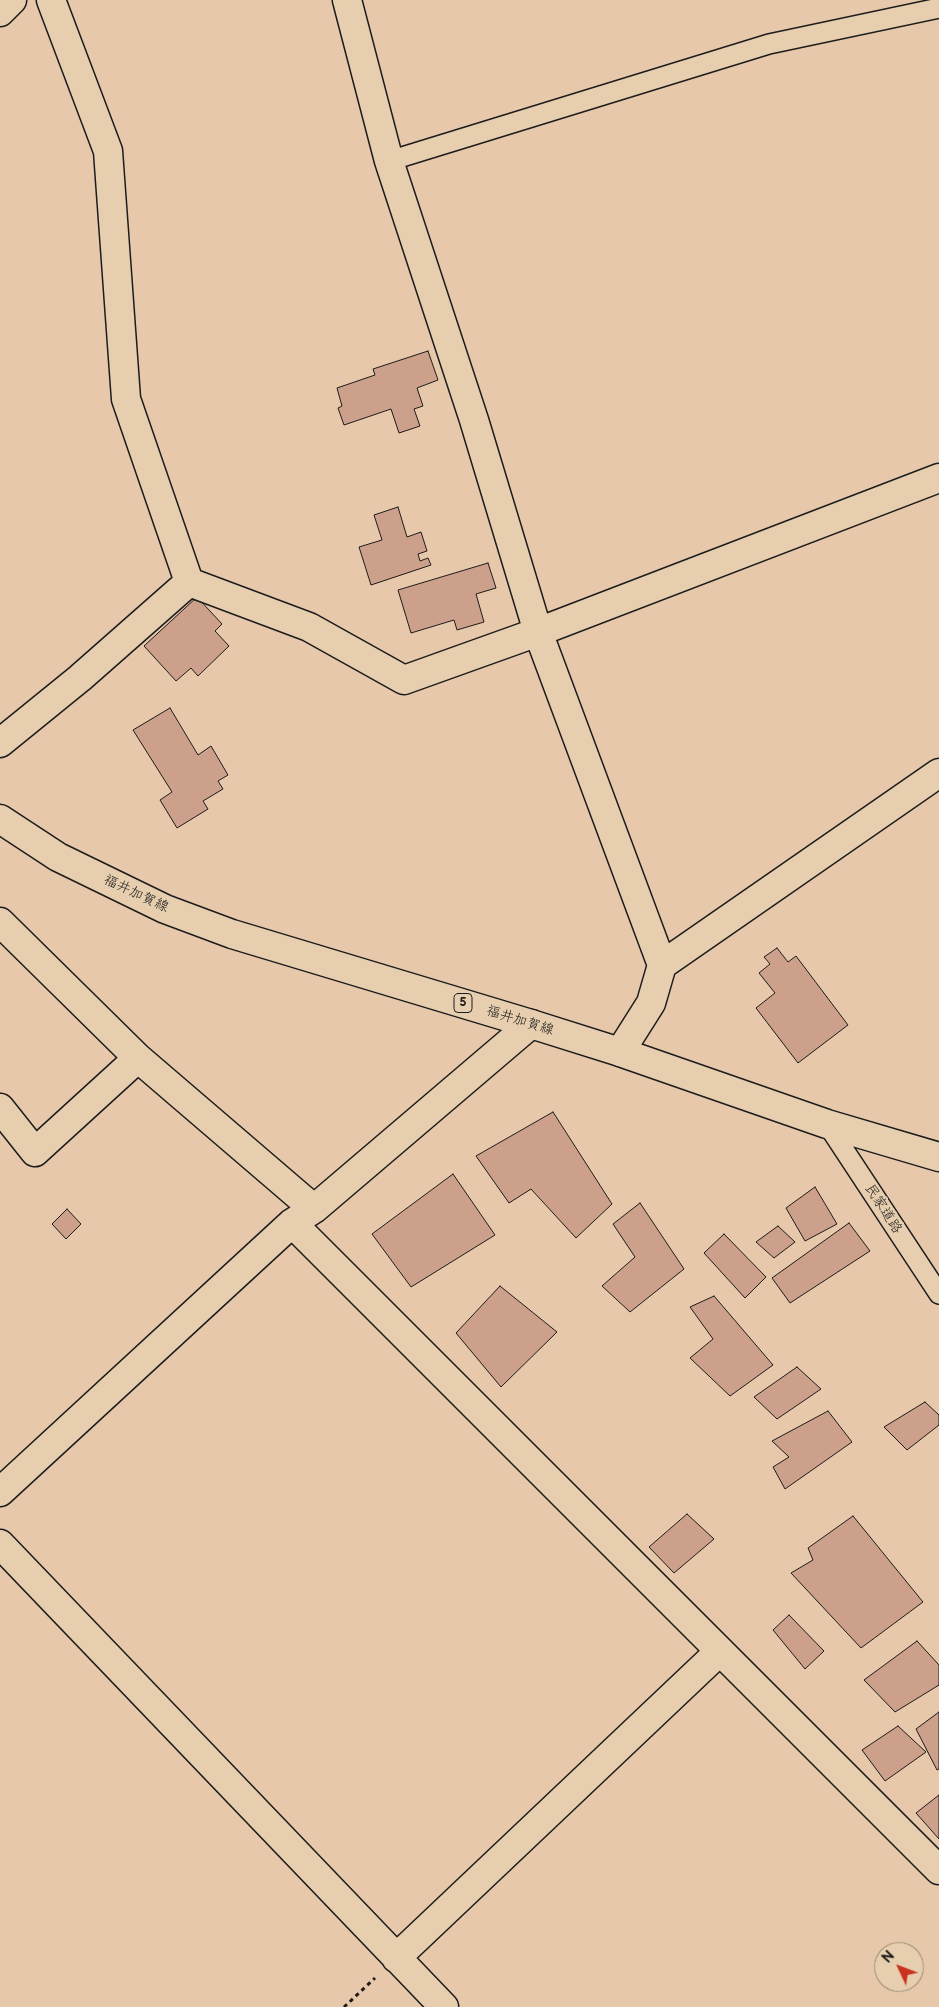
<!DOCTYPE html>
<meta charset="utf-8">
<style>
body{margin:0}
#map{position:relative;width:939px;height:2007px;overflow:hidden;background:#e8c8aa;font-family:"Balsamiq Sans",sans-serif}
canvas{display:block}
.north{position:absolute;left:874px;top:1942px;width:50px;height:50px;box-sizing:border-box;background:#e6ceae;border:1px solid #958774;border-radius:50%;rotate:313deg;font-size:14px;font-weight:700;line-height:20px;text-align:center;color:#1c1c1c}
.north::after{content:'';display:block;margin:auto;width:18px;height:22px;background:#c8321e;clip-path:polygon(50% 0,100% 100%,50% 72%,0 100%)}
</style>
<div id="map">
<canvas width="939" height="2007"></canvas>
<div class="north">N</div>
</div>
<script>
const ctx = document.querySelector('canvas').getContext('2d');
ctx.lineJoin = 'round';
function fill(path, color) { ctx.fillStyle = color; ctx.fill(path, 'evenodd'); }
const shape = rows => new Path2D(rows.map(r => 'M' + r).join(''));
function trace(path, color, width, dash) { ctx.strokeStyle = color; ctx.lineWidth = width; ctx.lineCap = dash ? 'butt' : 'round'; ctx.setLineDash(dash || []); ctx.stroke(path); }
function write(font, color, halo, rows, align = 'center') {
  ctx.font = font + ' "Balsamiq Sans","Klee One",sans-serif'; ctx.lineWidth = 4.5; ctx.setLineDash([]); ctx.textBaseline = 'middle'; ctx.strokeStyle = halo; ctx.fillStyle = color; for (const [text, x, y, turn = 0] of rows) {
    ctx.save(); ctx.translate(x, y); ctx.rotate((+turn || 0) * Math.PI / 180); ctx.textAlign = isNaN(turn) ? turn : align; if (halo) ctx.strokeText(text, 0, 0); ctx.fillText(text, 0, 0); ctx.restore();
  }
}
const building = shape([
 [428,351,438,380,417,388,423,406,414,409,420,426,399,433,391,409,344,425,338,408,342,406,337,388,375,375,373,369,428,351],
 [398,507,407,537,421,532,427,551,418,554,420,561,428,558,431,565,371,585,359,547,382,540,374,515,398,507],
 [488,563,496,588,476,594,484,622,457,630,454,620,411,633,398,590,488,563],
 [197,597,222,624,215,631,229,646,198,676,191,668,176,681,144,646,197,597],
 [170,708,198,755,211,746,228,775,218,781,223,789,203,801,208,809,177,828,160,800,172,792,133,730,170,708],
 [777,948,788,962,796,956,848,1025,798,1063,756,1008,775,993,759,973,770,964,764,957,777,948],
 [553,1112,612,1204,576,1238,531,1189,509,1203,476,1156,553,1112],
 [453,1174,495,1235,411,1287,372,1234,453,1174],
 [815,1187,837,1224,805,1241,786,1208,815,1187],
 [640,1203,684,1269,630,1312,602,1286,635,1257,613,1224,640,1203],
 [67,1209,81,1224,66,1239,52,1224,67,1209],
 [849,1223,870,1251,790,1303,772,1278,849,1223],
 [778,1226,795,1242,774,1258,756,1242,778,1226],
 [724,1234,766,1277,745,1298,704,1253,724,1234],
 [500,1286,557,1332,501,1387,456,1333,500,1286],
 [714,1296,773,1365,730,1396,690,1358,713,1339,690,1307,714,1296],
 [797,1367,821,1389,777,1419,754,1397,797,1367],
 [925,1402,939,1415,939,1425,907,1450,884,1427,925,1402],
 [828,1411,852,1442,785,1489,773,1467,789,1457,772,1441,828,1411],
 [687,1514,714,1539,674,1573,649,1547,687,1514],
 [853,1516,923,1602,861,1648,791,1573,813,1560,808,1548,853,1516],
 [789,1615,824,1651,805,1669,773,1630,789,1615],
 [917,1641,939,1665,939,1685,895,1712,864,1680,917,1641],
 [939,1712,939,1769,937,1770,916,1729,939,1712],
 [898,1726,926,1752,885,1781,862,1750,898,1726],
 [939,1795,939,1839,916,1813,939,1795]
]);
fill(building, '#cca08a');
trace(building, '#1c1c1c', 1);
const lane = shape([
 [389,161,769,44,939,8],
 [827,1124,939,1294]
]);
const street = shape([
 [51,0,108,151,126,399,189,582],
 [347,0,389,161,474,420,538,632,662,965,651,1003,620,1052],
 [0,12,12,0],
 [0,743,80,678,189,582,309,627,404,680,538,632,939,478],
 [0,922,138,1058,314,1209],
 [662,965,939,773],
 [0,1108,35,1152,138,1058],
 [292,1223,939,1870],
 [0,1492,292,1223,314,1209,531,1024],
 [0,1544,444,2007],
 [396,1958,720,1651]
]);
const primary = shape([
 [0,819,58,857,165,909,232,934,531,1024,620,1052,827,1124,939,1157]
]);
trace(lane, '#1c1c1c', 22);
trace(street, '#1c1c1c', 31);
trace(primary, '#1c1c1c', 31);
trace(shape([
 [344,2007,375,1978]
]), '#1c1c1c', 3, [4, 4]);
trace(lane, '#e6ceae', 19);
trace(street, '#e6ceae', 28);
trace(primary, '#e6ceae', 28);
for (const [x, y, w] of [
 [463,1003,18]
]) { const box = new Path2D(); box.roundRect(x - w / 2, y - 9.5, w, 19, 4); ctx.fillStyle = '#e6ceae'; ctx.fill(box); trace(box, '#1c1c1c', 1); }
write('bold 12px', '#1c1c1c', null, [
 ["5",463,1003]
]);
write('14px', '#1c1c1c', '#e6ceae', [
 ["福井加賀線",136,894,25],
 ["福井加賀線",520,1021,17],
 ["民家道路",883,1209,57]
]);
</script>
